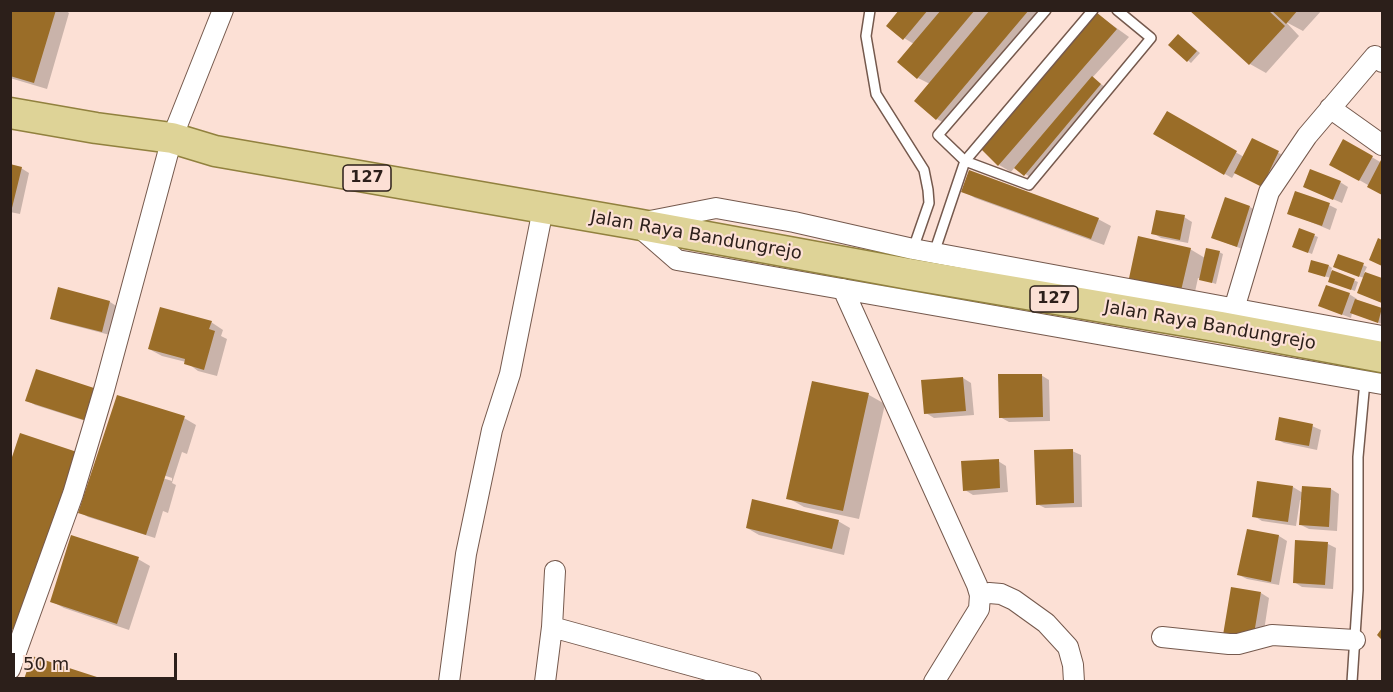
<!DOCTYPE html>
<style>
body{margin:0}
#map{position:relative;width:1393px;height:692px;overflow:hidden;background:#fce0d5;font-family:"DejaVu Sans",sans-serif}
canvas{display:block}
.frame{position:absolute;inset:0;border:12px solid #2c1f1a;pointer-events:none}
.scale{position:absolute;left:12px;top:653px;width:165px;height:27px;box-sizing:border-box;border:3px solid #2c1f1a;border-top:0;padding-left:8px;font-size:18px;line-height:21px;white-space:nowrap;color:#2c1f1a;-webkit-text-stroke:4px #fce0d5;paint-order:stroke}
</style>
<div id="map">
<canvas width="1393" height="692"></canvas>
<div class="frame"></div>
<div class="scale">50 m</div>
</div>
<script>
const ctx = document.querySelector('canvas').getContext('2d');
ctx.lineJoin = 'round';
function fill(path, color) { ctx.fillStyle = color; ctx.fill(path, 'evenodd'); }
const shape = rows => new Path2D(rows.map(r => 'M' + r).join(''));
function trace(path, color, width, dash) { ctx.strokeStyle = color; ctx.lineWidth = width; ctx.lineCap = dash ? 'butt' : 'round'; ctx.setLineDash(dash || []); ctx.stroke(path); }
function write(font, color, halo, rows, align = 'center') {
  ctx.font = font + ' "DejaVu Sans",sans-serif'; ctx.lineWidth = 4.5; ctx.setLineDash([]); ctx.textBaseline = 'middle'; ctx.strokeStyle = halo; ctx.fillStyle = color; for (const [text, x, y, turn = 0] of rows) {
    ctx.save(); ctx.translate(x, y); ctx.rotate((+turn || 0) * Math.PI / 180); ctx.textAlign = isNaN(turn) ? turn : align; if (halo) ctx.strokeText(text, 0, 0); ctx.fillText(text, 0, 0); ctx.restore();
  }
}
fill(shape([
 [12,10,65,10,69,13,47,89,10,78,10,17],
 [901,10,1047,10,949,126,937,119,916,101,930,84,918,78,914,44,904,38],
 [1191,10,1322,10,1303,31,1286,22,1299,36,1266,73,1250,64],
 [1097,14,1129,37,1092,78,1108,89,1033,179,1015,167,1011,172,999,165],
 [1182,38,1200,53,1191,63,1170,45],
 [1167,113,1244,157,1252,140,1287,157,1270,190,1235,173,1232,178,1155,134],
 [1344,141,1382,163,1382,193,1331,164],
 [21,168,29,173,20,214,10,212],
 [1340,182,1348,187,1342,203,1305,187],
 [963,191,1098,219,1111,226,1104,245,975,198],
 [1329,205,1337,209,1330,230,1289,213],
 [1250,207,1258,212,1245,250,1213,238],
 [1184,217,1192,222,1188,243,1161,238,1153,233],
 [1300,230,1318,237,1312,254,1297,248],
 [1190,249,1205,258,1219,252,1223,254,1216,284,1198,278,1193,301,1141,290],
 [1363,265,1367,267,1364,273,1382,280,1382,303,1359,293,1364,278,1338,269],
 [1329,266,1332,268,1331,271,1358,282,1355,291,1333,283,1331,278,1313,273],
 [1349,294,1357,299,1356,301,1382,310,1382,324,1352,313,1351,318,1320,306],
 [110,302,118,307,110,335,60,322,52,318],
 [211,322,223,330,221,336,227,339,217,376,198,371,186,362,162,356,149,349],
 [1041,375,1049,380,1050,421,1009,422,1000,417],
 [963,378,971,383,974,415,934,418,926,413],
 [813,383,869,395,885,404,859,519,804,507,788,498],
 [104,395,95,424,35,405,27,400],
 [118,396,184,418,196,425,187,454,182,452,172,483,176,485,168,513,163,511,155,538,88,517,80,512],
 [106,456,172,478,172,481,106,460],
 [1312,426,1321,430,1317,450,1284,443,1276,439],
 [1072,451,1081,455,1082,507,1045,508,1037,504],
 [998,461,1006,466,1008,492,973,495,965,490],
 [1293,487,1303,493,1331,489,1339,494,1337,531,1309,529,1301,525,1302,500,1300,500,1296,526,1262,521,1254,516],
 [838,521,850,528,844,555,759,535,747,528],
 [1248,530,1279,536,1287,541,1279,585,1247,579,1239,575],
 [1328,544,1336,548,1333,589,1302,587,1294,582],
 [138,559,150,566,129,630,64,608,51,601],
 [1261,593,1269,598,1262,644,1233,639]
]), '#0003');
fill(shape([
 [11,10,56,10,34,83,10,76],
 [899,10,928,10,903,40,886,26],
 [941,10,975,10,917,79,897,62],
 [990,10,1029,10,936,120,914,101],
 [1189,10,1268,10,1285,26,1249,65],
 [1271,10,1298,10,1286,24],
 [1096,12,1117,29,998,166,980,148],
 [1178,34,1197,51,1187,62,1168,45],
 [1092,76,1101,84,1024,176,1014,168],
 [1167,111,1237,151,1224,175,1153,134],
 [1252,138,1279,151,1262,187,1234,173],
 [1343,139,1373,156,1359,181,1329,165],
 [1381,160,1382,161,1382,195,1367,187],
 [10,164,22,167,11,212,10,212],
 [1310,169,1341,181,1333,200,1303,187],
 [969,170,1099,218,1091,239,961,192],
 [1295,191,1330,203,1322,226,1287,214],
 [1225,197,1250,206,1237,247,1211,238],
 [1156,210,1185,215,1180,240,1151,234],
 [1299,228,1315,234,1308,253,1292,247],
 [1138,236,1191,248,1180,295,1128,283],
 [1378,238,1382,240,1382,266,1369,260],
 [1206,248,1220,251,1212,283,1199,280],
 [1338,254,1364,263,1359,277,1333,267],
 [1311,260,1329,265,1325,277,1308,272],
 [1332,270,1355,279,1351,290,1328,282],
 [1365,272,1382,278,1382,303,1357,293],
 [1326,285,1350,293,1342,315,1318,306],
 [58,287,110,301,102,332,50,319],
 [1355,299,1382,308,1378,323,1350,313],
 [160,307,212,321,209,329,215,331,204,370,184,364,185,359,148,349],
 [36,369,97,389,87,421,25,401],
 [998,374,1042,374,1043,417,999,418],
 [963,377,966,411,924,414,921,380],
 [812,381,869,393,843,511,786,499],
 [117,395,185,416,146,535,78,513],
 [1279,417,1313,424,1309,446,1275,440],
 [20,433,77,452,18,631,10,629,10,463],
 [1073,449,1074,503,1036,505,1034,450],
 [999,459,1000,488,963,491,961,461],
 [1257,481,1293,486,1288,522,1252,517],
 [1302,486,1331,488,1329,527,1299,525],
 [752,499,839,520,832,549,746,528],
 [1247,529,1279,535,1271,582,1237,575],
 [71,535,139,557,117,624,50,602],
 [1295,540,1328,542,1325,585,1293,583],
 [1231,587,1261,592,1253,640,1223,635],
 [1382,628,1382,640,1377,635],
 [32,656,100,678,98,682,23,682]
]), '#9a6d28');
const service = shape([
 [870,10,866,36,876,94,924,170,928,190,929,203,913,249],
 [1046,10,938,135,965,161,1029,185,1151,38,1117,10],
 [934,253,965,161,1093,10],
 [1352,682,1358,590,1358,457,1365,381]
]);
const minor = shape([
 [1330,108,1382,145],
 [650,221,716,208,794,222,913,249,1382,336],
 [638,226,677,260,1382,384],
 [843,289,977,585,980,595,979,609,934,682],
 [1234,309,1269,192,1307,136,1375,56,1382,62],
 [980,595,989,593,1001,594,1014,600,1046,623,1068,647,1073,665,1074,682],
 [552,627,751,682],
 [1162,637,1229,644,1238,644,1272,635,1355,640],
 [10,669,73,494,104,390,172,138,223,10],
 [449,682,466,554,492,430,510,374,543,209],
 [545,682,552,627,555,571]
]);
const primary = shape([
 [10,113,96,128,172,138,215,151,636,224,909,274,1221,327,1382,357]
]);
trace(service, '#75594d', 12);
trace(minor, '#75594d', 22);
trace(primary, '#91813e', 33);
trace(service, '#fff', 9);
trace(minor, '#fff', 20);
trace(primary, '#ded397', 30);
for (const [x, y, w] of [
 [367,178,48],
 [1054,299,48]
]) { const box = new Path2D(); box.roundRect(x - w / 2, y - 13, w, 26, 4.5); ctx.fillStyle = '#fce0d5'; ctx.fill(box); trace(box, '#2c1f1a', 1.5); }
write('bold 16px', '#2c1f1a', null, [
 ["127",367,178],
 ["127",1054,299]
]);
write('18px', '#2c1f1a', '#fce0d5', [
 ["Jalan Raya Bandungrejo",696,236,10],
 ["Jalan Raya Bandungrejo",1210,326,10]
]);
</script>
